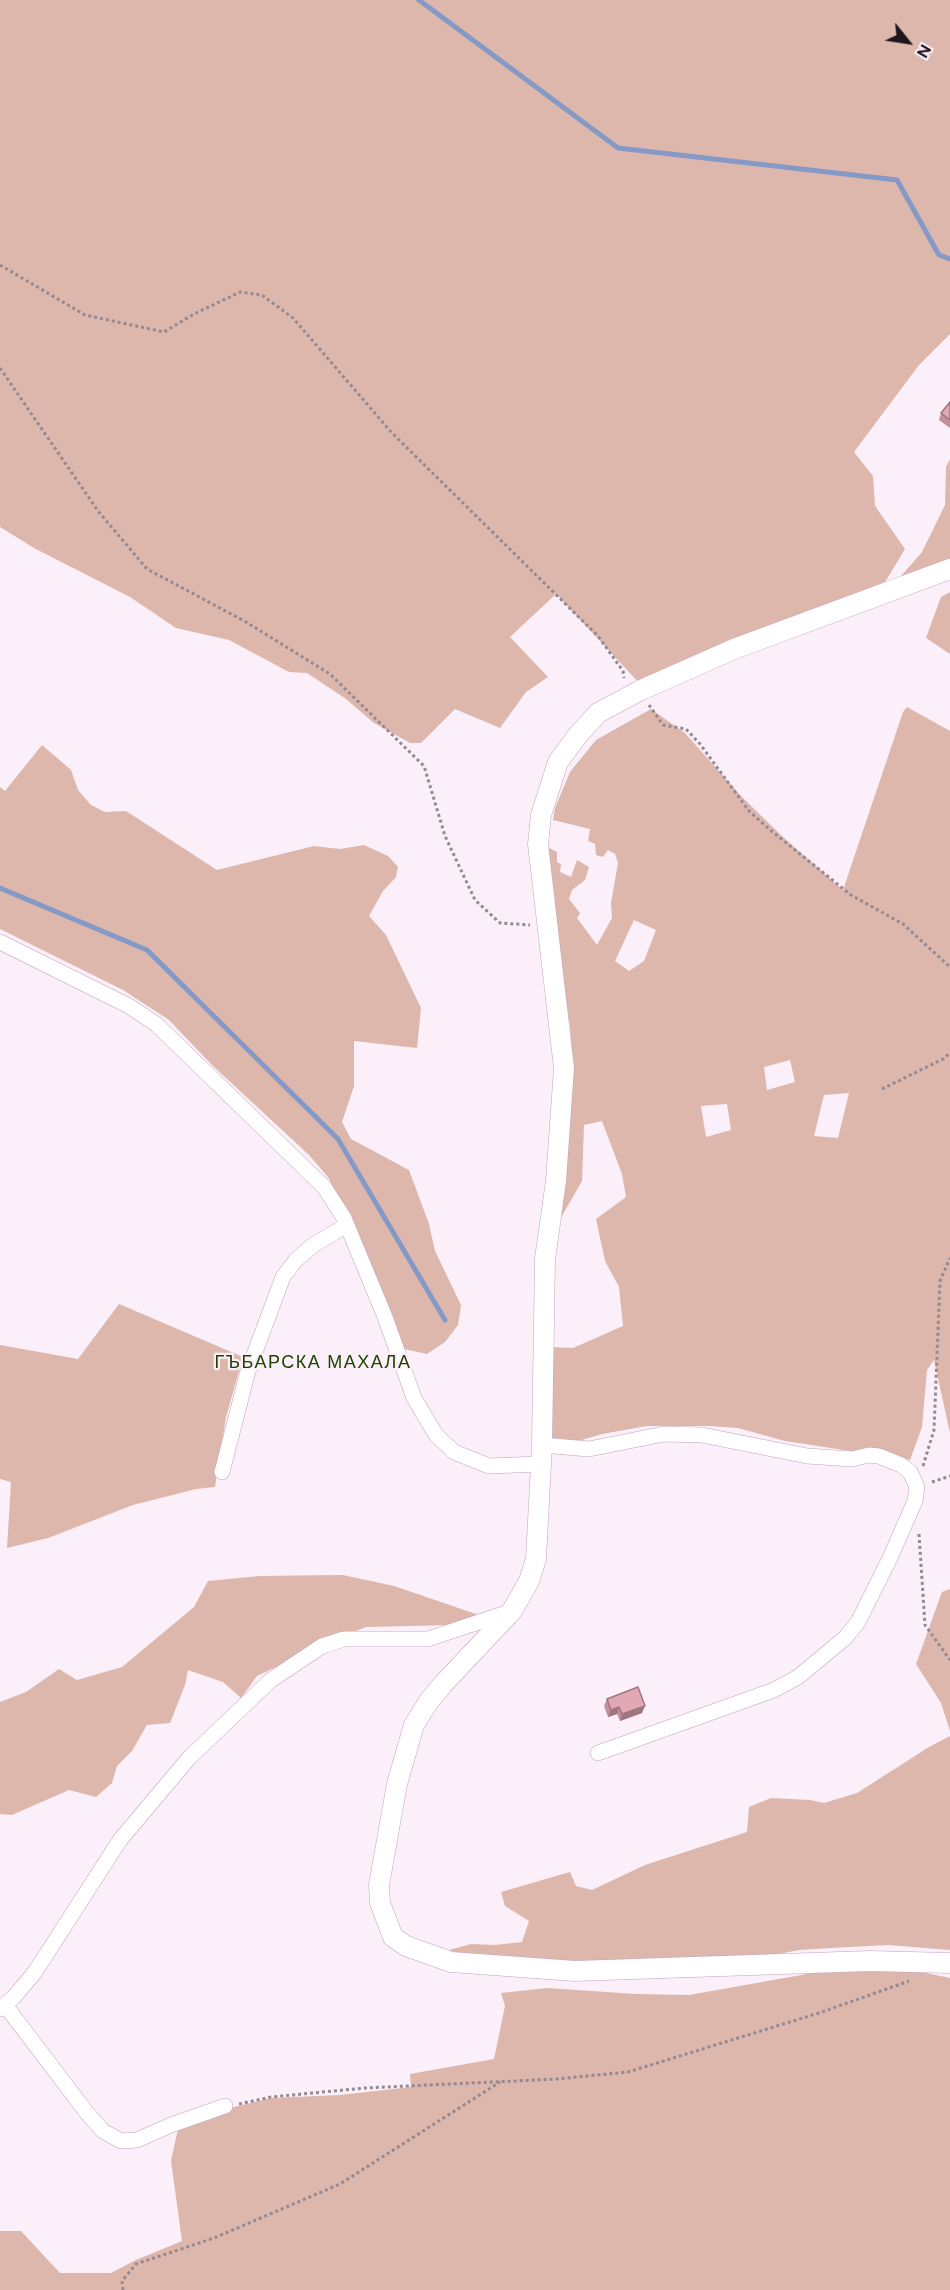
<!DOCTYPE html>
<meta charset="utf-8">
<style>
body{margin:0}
#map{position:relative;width:950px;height:2290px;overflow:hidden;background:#fbeff9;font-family:Figtree,sans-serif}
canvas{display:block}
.north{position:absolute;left:878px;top:12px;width:60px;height:60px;-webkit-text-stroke:4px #fbeff9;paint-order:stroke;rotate:120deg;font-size:16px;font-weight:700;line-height:24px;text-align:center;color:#1f151e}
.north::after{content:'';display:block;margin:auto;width:21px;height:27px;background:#1f151e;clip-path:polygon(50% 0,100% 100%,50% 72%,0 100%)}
</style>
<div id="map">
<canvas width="950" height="2290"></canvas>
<div class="north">N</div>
</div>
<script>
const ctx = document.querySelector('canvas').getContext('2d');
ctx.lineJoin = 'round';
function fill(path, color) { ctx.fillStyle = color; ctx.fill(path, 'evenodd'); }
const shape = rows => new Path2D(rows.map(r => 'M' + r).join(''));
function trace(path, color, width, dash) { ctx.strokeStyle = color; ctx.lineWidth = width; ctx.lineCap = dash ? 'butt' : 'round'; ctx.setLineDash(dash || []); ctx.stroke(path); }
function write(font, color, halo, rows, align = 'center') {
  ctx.font = font + ' Figtree,sans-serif'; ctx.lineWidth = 4.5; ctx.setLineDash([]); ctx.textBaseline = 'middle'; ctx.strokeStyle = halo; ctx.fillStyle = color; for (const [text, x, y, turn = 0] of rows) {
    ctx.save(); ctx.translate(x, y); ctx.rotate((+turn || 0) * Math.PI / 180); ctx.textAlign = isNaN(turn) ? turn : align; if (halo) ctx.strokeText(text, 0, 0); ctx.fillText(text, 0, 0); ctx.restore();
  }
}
fill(shape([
 [0,0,950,0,950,334,919,365,854,452,873,476,875,506,905,549,876,597,642,686,556,594,510,637,548,677,526,692,500,728,455,709,421,743,410,743,374,723,346,699,307,673,289,672,229,640,176,628,130,597,34,548,0,527],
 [950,459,950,566,887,592,922,552,945,505,946,467],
 [950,592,950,654,926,638,941,597],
 [907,707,950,731,950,1433,934,1360,927,1370,922,1427,910,1460,785,1441,738,1428,710,1426,647,1426,602,1434,558,1447,547,1448,552,1347,573,1348,623,1326,619,1287,605,1261,596,1219,626,1197,622,1174,602,1121,584,1125,582,1181,559,1221,563,1133,573,1078,570,1025,553,926,547,847,557,852,557,862,561,864,560,872,571,877,577,860,589,867,585,880,572,890,569,899,580,913,577,918,597,945,612,918,611,903,618,863,615,854,608,850,603,857,596,855,595,844,588,841,590,829,553,820,555,808,570,772,596,740,651,709,685,733,742,797,783,837,843,890,903,712],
 [634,920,656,930,644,961,629,971,615,961],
 [790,1060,795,1082,767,1090,764,1067],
 [849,1093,838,1138,814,1136,824,1095],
 [727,1104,731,1130,706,1137,701,1106],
 [42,745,71,770,78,790,91,805,105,812,126,811,217,870,314,846,340,849,364,845,388,856,398,867,396,877,383,891,369,916,386,935,421,1008,417,1048,354,1041,354,1086,342,1122,351,1139,409,1170,429,1224,435,1251,461,1305,458,1325,445,1342,427,1354,404,1349,395,1337,337,1195,328,1177,309,1155,213,1066,169,1020,123,990,0,929,0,787,5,791],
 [119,1304,243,1357,226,1417,215,1487,196,1489,133,1505,48,1538,7,1548,11,1482,0,1479,0,1345,78,1359],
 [343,1575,394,1586,479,1615,452,1625,366,1627,326,1643,257,1676,241,1698,223,1682,188,1670,185,1685,170,1723,147,1725,132,1751,117,1766,112,1783,96,1797,69,1790,12,1815,0,1814,0,1702,26,1692,59,1669,77,1680,122,1667,194,1607,208,1581,259,1576],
 [950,1589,950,1731,941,1703,916,1664,942,1592],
 [950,1736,950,1950,888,1945,831,1948,799,1950,710,1967,480,1961,449,1950,471,1944,495,1945,522,1942,529,1921,505,1906,501,1892,570,1872,576,1886,592,1890,645,1865,747,1832,749,1807,771,1798,810,1800,824,1803,857,1793,929,1747],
 [835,1969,907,1969,950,1978,950,2290,0,2290,0,2231,21,2231,60,2273,111,2273,136,2260,182,2241,171,2161,178,2129,226,2109,271,2098,340,2095,411,2087,410,2074,494,2059,505,2006,501,1993,547,1988,636,1994,689,1995]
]), '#ddb7ac');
trace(shape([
 [419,0,618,148,897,180,939,255,950,259],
 [0,888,147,950,338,1139,445,1320]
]), '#8499c5', 5);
const minor = shape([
 [0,942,129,1006,156,1024,324,1187,344,1218,385,1317,414,1398,436,1435,454,1452,489,1466,540,1464],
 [542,1445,589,1449,664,1434,702,1435,807,1456,852,1459,869,1455,879,1456,901,1465,910,1472,917,1487,915,1501,890,1558,858,1622,845,1638,798,1677,774,1690,598,1753],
 [222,1472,248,1371,283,1277,296,1260,312,1246,347,1225],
 [5,2005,87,2113,103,2131,121,2141,137,2140,171,2125,225,2106],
 [0,2009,14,1997,35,1972,120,1840,189,1758,271,1680,322,1646,344,1639,428,1639,512,1611]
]);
const tertiary = shape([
 [950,569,734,649,639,691,598,713,578,735,558,762,541,815,538,844,564,1068,556,1181,545,1259,542,1445,536,1559,529,1581,512,1611,444,1683,429,1701,414,1725,397,1784,379,1885,380,1903,393,1937,406,1946,451,1962,575,1971,870,1961,950,1963]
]);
trace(minor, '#c1a4bd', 16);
trace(tertiary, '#c1a4bd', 21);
trace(shape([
 [0,265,85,315,164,332,194,314,240,292,262,295,293,318,392,433,598,636,623,671,624,678],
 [0,368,98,511,147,569,246,622,330,674,424,766,445,836,475,900,500,923,530,925],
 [649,705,663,725,686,729,700,744,749,811,769,829,851,895,903,924,950,967],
 [882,1089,943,1059,950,1053],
 [923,1466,934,1430,940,1281,950,1258],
 [932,1482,950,1476],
 [919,1534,925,1625,950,1660],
 [239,2104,271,2097,365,2088,557,2079,628,2072,819,2013,909,1981],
 [123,2290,122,2281,136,2264,214,2238,340,2184,500,2082]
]), '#948993', 3, [3, 3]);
trace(minor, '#fff', 15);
trace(tertiary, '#fff', 20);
fill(shape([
 [950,402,950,428,939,420,941,413],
 [607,1699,642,1713,620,1721,617,1714,608,1717,604,1706]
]), '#c3909d');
fill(shape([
 [645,1706,642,1713,620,1721,622,1714],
 [619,1707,617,1714,608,1717,611,1710]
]), '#9f767f');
const building = shape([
 [950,402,950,420,941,413,950,402],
 [638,1687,645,1706,622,1714,619,1707,611,1710,607,1699,638,1687]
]);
fill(building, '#e3a8b6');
trace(building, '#9f767f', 1.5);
ctx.letterSpacing = '1.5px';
write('18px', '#1e4301', '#fbeff9', [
 ["ГЪБАРСКА МАХАЛА",313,1363]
]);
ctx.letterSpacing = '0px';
</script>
